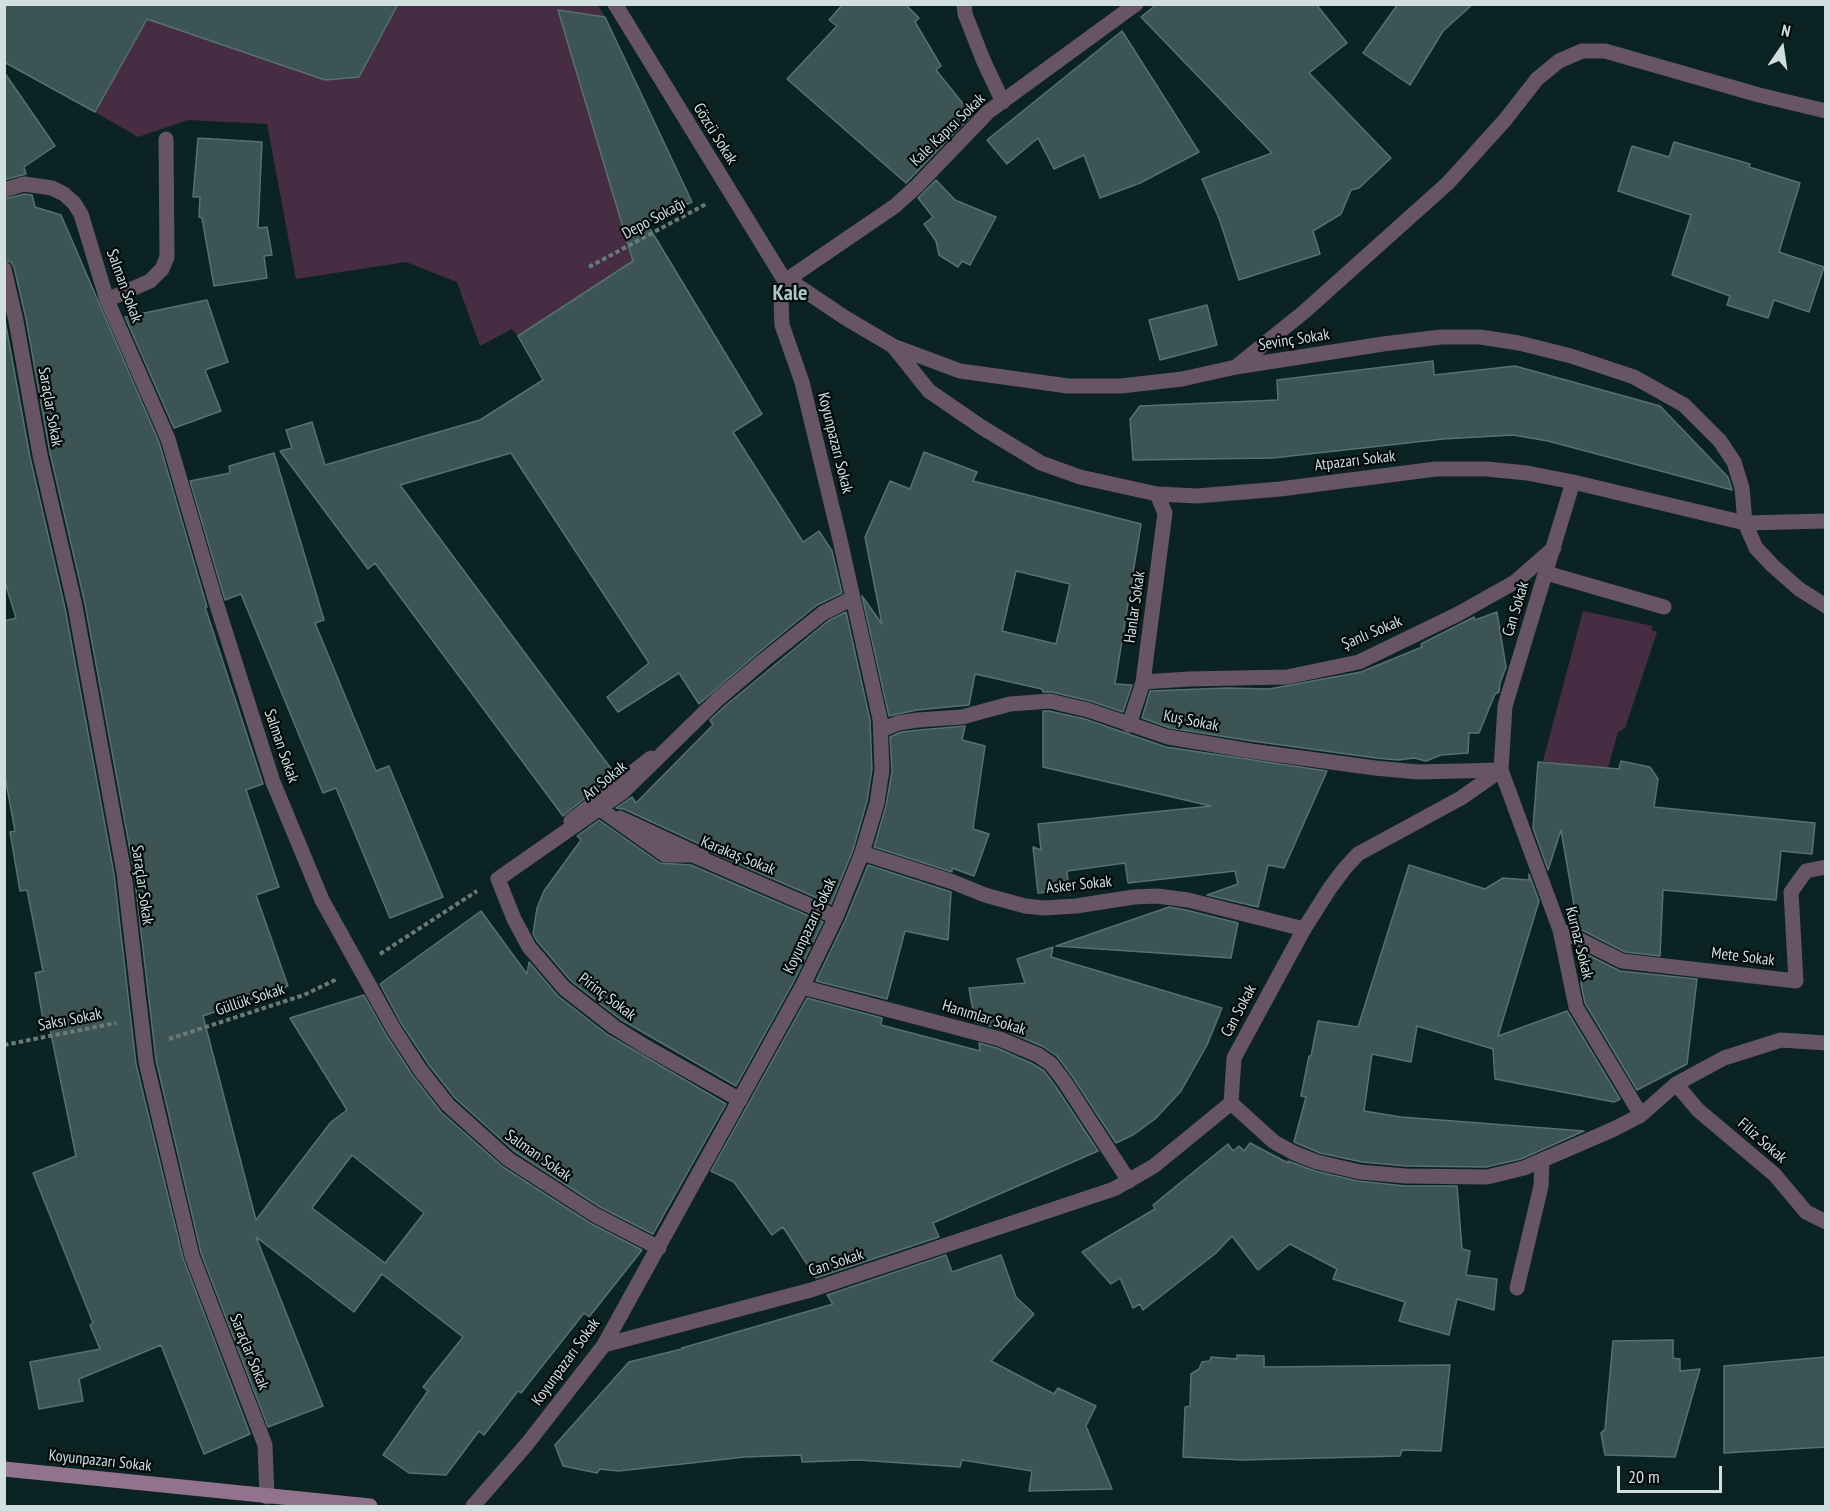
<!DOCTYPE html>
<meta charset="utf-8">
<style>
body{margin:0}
#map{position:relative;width:1830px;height:1511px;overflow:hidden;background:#0b2323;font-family:"PT Sans Narrow",sans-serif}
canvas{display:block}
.frame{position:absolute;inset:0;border:6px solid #d1dfdf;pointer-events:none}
.north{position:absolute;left:1752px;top:18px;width:60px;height:60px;-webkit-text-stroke:4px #030a0a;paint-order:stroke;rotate:13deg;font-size:16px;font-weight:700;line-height:24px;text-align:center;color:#d1dfdf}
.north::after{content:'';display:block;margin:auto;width:21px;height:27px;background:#d1dfdf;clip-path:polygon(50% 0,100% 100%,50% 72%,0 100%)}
.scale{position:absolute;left:1617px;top:1466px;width:105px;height:27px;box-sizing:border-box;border:3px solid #d1dfdf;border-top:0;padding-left:8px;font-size:18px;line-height:21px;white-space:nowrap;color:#d1dfdf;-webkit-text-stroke:4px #030a0a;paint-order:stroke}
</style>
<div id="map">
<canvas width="1830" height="1511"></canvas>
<div class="frame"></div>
<div class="north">N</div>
<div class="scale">20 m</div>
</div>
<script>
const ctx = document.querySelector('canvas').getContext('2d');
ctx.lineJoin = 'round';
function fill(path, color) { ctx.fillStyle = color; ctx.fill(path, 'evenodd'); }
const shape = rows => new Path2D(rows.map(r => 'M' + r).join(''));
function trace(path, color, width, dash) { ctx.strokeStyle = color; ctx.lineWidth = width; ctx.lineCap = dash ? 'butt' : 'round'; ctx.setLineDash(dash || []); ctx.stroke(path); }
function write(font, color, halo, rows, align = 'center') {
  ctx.font = font + ' "PT Sans Narrow",sans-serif'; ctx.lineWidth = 4.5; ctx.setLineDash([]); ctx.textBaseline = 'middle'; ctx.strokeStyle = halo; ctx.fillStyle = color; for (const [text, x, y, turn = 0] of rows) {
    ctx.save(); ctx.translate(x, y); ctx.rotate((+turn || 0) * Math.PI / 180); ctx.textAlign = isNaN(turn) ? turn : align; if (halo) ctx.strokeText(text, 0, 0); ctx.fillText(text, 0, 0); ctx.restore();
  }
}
fill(shape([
 [155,5,598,5,605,17,559,11,633,261,518,336,512,329,480,346,457,282,406,262,296,279,267,124,188,120,138,137,95,112],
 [1583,611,1653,626,1651,630,1657,632,1625,728,1618,732,1606,775,1543,761]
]), '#472d44');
const building = shape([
 [4,4,398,4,359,77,325,80,147,19,95,112,4,62,4,4],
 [843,4,905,4,919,18,915,22,941,66,936,70,972,115,906,183,787,79,837,26,829,20,843,4],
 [1157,4,1316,4,1347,43,1309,73,1391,158,1359,188,1351,190,1341,214,1313,231,1320,254,1239,280,1220,221,1202,179,1272,153,1141,17,1157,4],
 [1398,4,1473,4,1443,31,1410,85,1363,53,1398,4],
 [558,10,605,17,692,202,646,222,762,414,733,432,803,542,819,531,832,551,842,593,817,605,758,653,699,704,679,673,618,712,607,697,649,663,511,453,400,485,615,774,563,816,375,563,368,569,280,451,292,448,286,430,312,422,325,465,480,420,543,380,518,336,633,261,558,10],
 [1122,31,1199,152,1140,183,1100,198,1084,155,1054,169,1038,138,1007,164,987,140,1122,31],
 [4,72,55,146,24,167,26,174,4,180,4,72],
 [198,138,262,142,258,228,267,227,272,255,264,256,267,278,214,286,202,218,199,217,200,197,193,197,198,138],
 [1674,142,1750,164,1749,167,1800,183,1779,252,1824,267,1809,312,1774,300,1768,318,1727,305,1730,296,1672,275,1691,215,1618,191,1632,146,1669,157,1674,142],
 [936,180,955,200,996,217,970,265,962,261,958,267,939,255,936,241,924,224,933,217,918,198,936,180],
 [25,194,32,195,35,207,61,215,159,442,207,607,205,607,263,784,246,790,279,887,256,895,288,986,203,1016,256,1220,331,1122,347,1110,290,1018,364,995,385,1033,413,1076,441,1112,503,1167,590,1223,642,1250,589,1317,584,1313,521,1393,518,1391,484,1435,479,1431,446,1475,409,1473,383,1455,428,1391,423,1387,463,1337,382,1274,354,1312,256,1237,323,1406,268,1427,201,1253,156,1060,134,872,85,604,50,453,26,319,14,267,11,262,4,260,4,199,25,194],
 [352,1155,424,1213,385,1263,312,1208,352,1155],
 [207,300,228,362,205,370,221,411,174,428,125,317,207,300],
 [1207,305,1217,345,1160,360,1149,320,1207,305],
 [4,315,30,457,65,608,114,874,136,1064,183,1258,250,1434,204,1454,161,1345,79,1379,83,1401,39,1409,30,1362,100,1349,90,1325,93,1323,33,1173,76,1156,49,1024,44,1025,35,973,43,971,27,890,20,891,10,832,15,831,4,771,4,621,16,618,4,579,4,315],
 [1433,361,1434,375,1515,366,1660,406,1728,477,1732,490,1548,441,1513,435,1443,439,1273,458,1133,460,1130,419,1140,406,1278,400,1277,380,1433,361],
 [924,452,977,472,973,481,1141,524,1115,684,1132,685,1123,712,1090,701,1052,692,1043,692,1042,689,975,674,969,705,917,710,889,716,862,596,882,624,865,537,890,481,910,489,924,452],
 [1016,571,1070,584,1056,644,1002,631,1016,571],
 [274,453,324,620,315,623,376,771,389,766,443,897,390,918,336,788,323,793,241,594,225,600,190,481,230,473,229,466,274,453],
 [846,612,870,720,872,769,867,801,853,850,831,904,711,852,706,847,624,809,616,808,632,797,636,803,713,725,710,720,725,706,828,621,846,612],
 [1497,612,1506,667,1500,683,1499,692,1495,694,1479,733,1469,733,1468,753,1441,755,1426,761,1414,758,1398,760,1376,758,1252,741,1170,728,1142,718,1150,691,1226,688,1269,689,1361,672,1422,647,1421,644,1474,617,1475,620,1497,612],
 [1043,711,1049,711,1085,719,1166,747,1327,771,1284,868,1268,865,1258,907,1207,895,1238,884,1235,871,1128,883,1125,863,1067,871,1069,890,1038,893,1033,847,1041,850,1038,824,1211,806,1043,767,1043,711],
 [965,726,962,740,985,746,973,829,989,834,974,876,952,868,952,872,874,847,886,806,892,771,890,737,901,732,919,730,965,726],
 [1621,761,1650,767,1658,779,1654,807,1815,823,1812,854,1781,851,1776,900,1663,890,1660,956,1625,952,1578,928,1561,830,1548,870,1533,828,1538,762,1619,769,1621,761],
 [599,820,660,863,691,865,823,922,793,983,736,1086,620,1019,571,981,537,941,533,934,537,908,544,891,581,840,577,836,599,820],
 [868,865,951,892,948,940,905,931,887,999,816,981,845,921,868,865],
 [1409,865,1485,889,1503,878,1529,880,1529,874,1539,901,1498,1036,1567,1011,1620,1099,1614,1102,1495,1079,1493,1049,1417,1026,1411,1062,1372,1054,1364,1111,1401,1117,1584,1131,1521,1159,1486,1167,1406,1166,1362,1162,1320,1153,1294,1142,1306,1097,1301,1096,1309,1056,1311,1056,1318,1021,1358,1027,1409,865],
 [1169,907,1186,910,1238,923,1231,958,1056,946,1169,907],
 [481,911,527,974,529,962,558,996,608,1035,726,1104,653,1234,600,1207,514,1151,455,1098,429,1065,401,1023,380,984,481,911],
 [1053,947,1051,957,1222,1008,1207,1045,1181,1091,1155,1119,1133,1135,1116,1143,1072,1076,1057,1056,1042,1046,1004,1030,975,1022,969,988,1025,983,1017,959,1053,947],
 [1584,953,1620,971,1697,979,1687,1064,1637,1090,1585,1003,1581,984,1584,953],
 [807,998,882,1018,881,1025,980,1051,979,1043,997,1048,1033,1064,1044,1071,1056,1087,1098,1151,933,1223,939,1237,816,1278,783,1227,772,1235,734,1182,711,1171,807,998],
 [1250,1143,1288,1163,1288,1161,1315,1171,1358,1181,1405,1186,1457,1186,1462,1249,1470,1251,1466,1275,1497,1279,1494,1310,1457,1299,1449,1335,1399,1321,1405,1302,1333,1279,1337,1269,1290,1244,1258,1270,1232,1236,1216,1253,1143,1310,1140,1304,1133,1308,1120,1278,1111,1284,1082,1252,1155,1209,1153,1205,1228,1144,1233,1151,1239,1146,1244,1151,1250,1143],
 [946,1255,952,1272,1001,1255,1016,1297,1034,1314,991,1361,1054,1394,1058,1388,1096,1406,1086,1426,1112,1489,1029,1491,1032,1471,962,1460,960,1467,859,1460,802,1462,801,1455,745,1457,619,1471,600,1469,597,1473,563,1466,555,1445,629,1362,682,1349,682,1348,833,1304,827,1295,946,1255],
 [1673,1340,1673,1358,1680,1359,1680,1371,1700,1369,1675,1457,1605,1455,1601,1433,1605,1429,1613,1341,1673,1340],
 [1237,1355,1264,1356,1264,1367,1450,1365,1441,1451,1402,1450,1400,1456,1242,1460,1183,1457,1185,1407,1190,1406,1191,1374,1199,1369,1202,1362,1210,1361,1211,1357,1237,1359,1237,1355],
 [1826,1357,1826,1447,1724,1453,1724,1366,1826,1357]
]);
fill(building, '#3c5554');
trace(building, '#577171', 1.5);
trace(shape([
 [589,267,708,203],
 [380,954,477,891],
 [169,1039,304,995,337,979],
 [4,1045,116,1023]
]), '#687b7b', 4, [4.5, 3]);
trace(shape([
 [107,300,150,281,162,269,167,257,166,139],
 [1546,573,1664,607]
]), '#675565', 15);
trace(shape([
 [4,269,16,321,40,455,75,606,124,873,146,1062,192,1256,265,1445,267,1497],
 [1143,682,1189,679,1287,677,1359,662,1458,614,1515,582,1554,548],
 [1129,725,1143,682,1165,513,1157,494],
 [881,730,898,723,918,720,962,717,1010,704,1050,701,1088,710,1168,737,1251,751,1375,768,1418,772,1501,770],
 [620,818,702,856],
 [571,821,651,758],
 [862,853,953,882,985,895,1025,906,1044,908,1076,906,1134,897,1157,896,1188,900,1304,929],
 [802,987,1000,1039,1038,1055,1051,1064,1064,1081,1129,1181]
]), '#675565', 15);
trace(shape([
 [615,4,785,281],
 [964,4,965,14,984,62,1003,102],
 [4,190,24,184,52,188,64,194,74,203,81,214,107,300,168,439,215,599,273,782,322,900,393,1028,421,1071,448,1105,508,1159,595,1215,659,1248],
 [785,281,789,280,844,317,893,346,960,371,1068,386,1121,386,1182,379,1236,367,1383,344,1441,337,1480,337,1519,343,1571,356,1634,377,1684,405,1720,441,1734,462,1742,488,1745,523,1756,548,1773,566,1799,589,1826,606],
 [785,281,895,206,917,186,988,112,1136,4],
 [893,346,929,391,983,428,1041,463,1080,477,1157,494,1197,496,1280,489,1436,469,1487,469,1527,473,1573,482,1745,523,1826,521],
 [1238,365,1304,312,1448,183,1505,120,1537,79,1559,61,1582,51,1605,51,1759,95,1826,111],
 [1501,770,1560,930,1576,1007,1641,1115],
 [600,809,665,855,693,855,836,917],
 [1560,930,1622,961,1796,981,1791,892,1806,871,1826,867],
 [1676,1084,1698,1110,1775,1175,1806,1212,1826,1222],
 [740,1100,646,1047,614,1027,564,988,529,947,514,919,498,879,624,791,718,699,764,660,823,613,853,598],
 [1231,1103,1274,1142,1294,1153,1317,1162,1360,1172,1406,1176,1487,1177,1524,1168,1614,1129,1641,1115,1676,1084,1724,1058,1781,1040,1826,1043],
 [1517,1288,1541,1186,1542,1160],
 [604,1345,811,1290,1114,1189,1154,1166,1231,1103,1234,1058,1304,929,1330,888,1345,868,1358,854,1461,798,1501,770,1505,706,1573,482],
 [473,1506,527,1444,604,1345,802,987,836,917,862,853,877,803,882,770,880,719,840,540,802,382,782,325,781,300,785,281]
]), '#675565', 15);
trace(shape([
 [4,1469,370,1506]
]), '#91738d', 15);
write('16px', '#d1dfdf', '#030a0a', [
 ["Kale Kapısı Sokak",948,130,-44],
 ["Gözcü Sokak",715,134,58],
 ["Depo Sokağı",654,219,-28],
 ["Salman Sokak",124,286,70],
 ["Sevinç Sokak",1294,340,-9],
 ["Saraçlar Sokak",50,407,80],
 ["Koyunpazarı Sokak",835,443,76],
 ["Atpazarı Sokak",1355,461,-7],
 ["Hanlar Sokak",1135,607,-82],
 ["Can Sokak",1516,609,-73],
 ["Şanlı Sokak",1372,633,-23],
 ["Kuş Sokak",1191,721,11],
 ["Salman Sokak",281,746,71],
 ["Arı Sokak",605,781,-39],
 ["Karakaş Sokak",738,856,22],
 ["Saraçlar Sokak",142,885,82],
 ["Asker Sokak",1079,885,-6],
 ["Koyunpazarı Sokak",810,926,-65],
 ["Kurnaz Sokak",1579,943,76],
 ["Mete Sokak",1743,957,7],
 ["Pirinç Sokak",607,997,37],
 ["Güllük Sokak",250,1000,-18],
 ["Can Sokak",1239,1011,-62],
 ["Hanımlar Sokak",984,1018,17],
 ["Saksı Sokak",70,1020,-11],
 ["Filiz Sokak",1762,1141,41],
 ["Salman Sokak",538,1156,35],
 ["Can Sokak",836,1263,-18],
 ["Saraçlar Sokak",249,1352,68],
 ["Koyunpazarı Sokak",566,1362,-54],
 ["Koyunpazarı Sokak",100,1461,6]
]);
write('bold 22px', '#abc7c6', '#030a0a', [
 ["Kale",790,294]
]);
</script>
